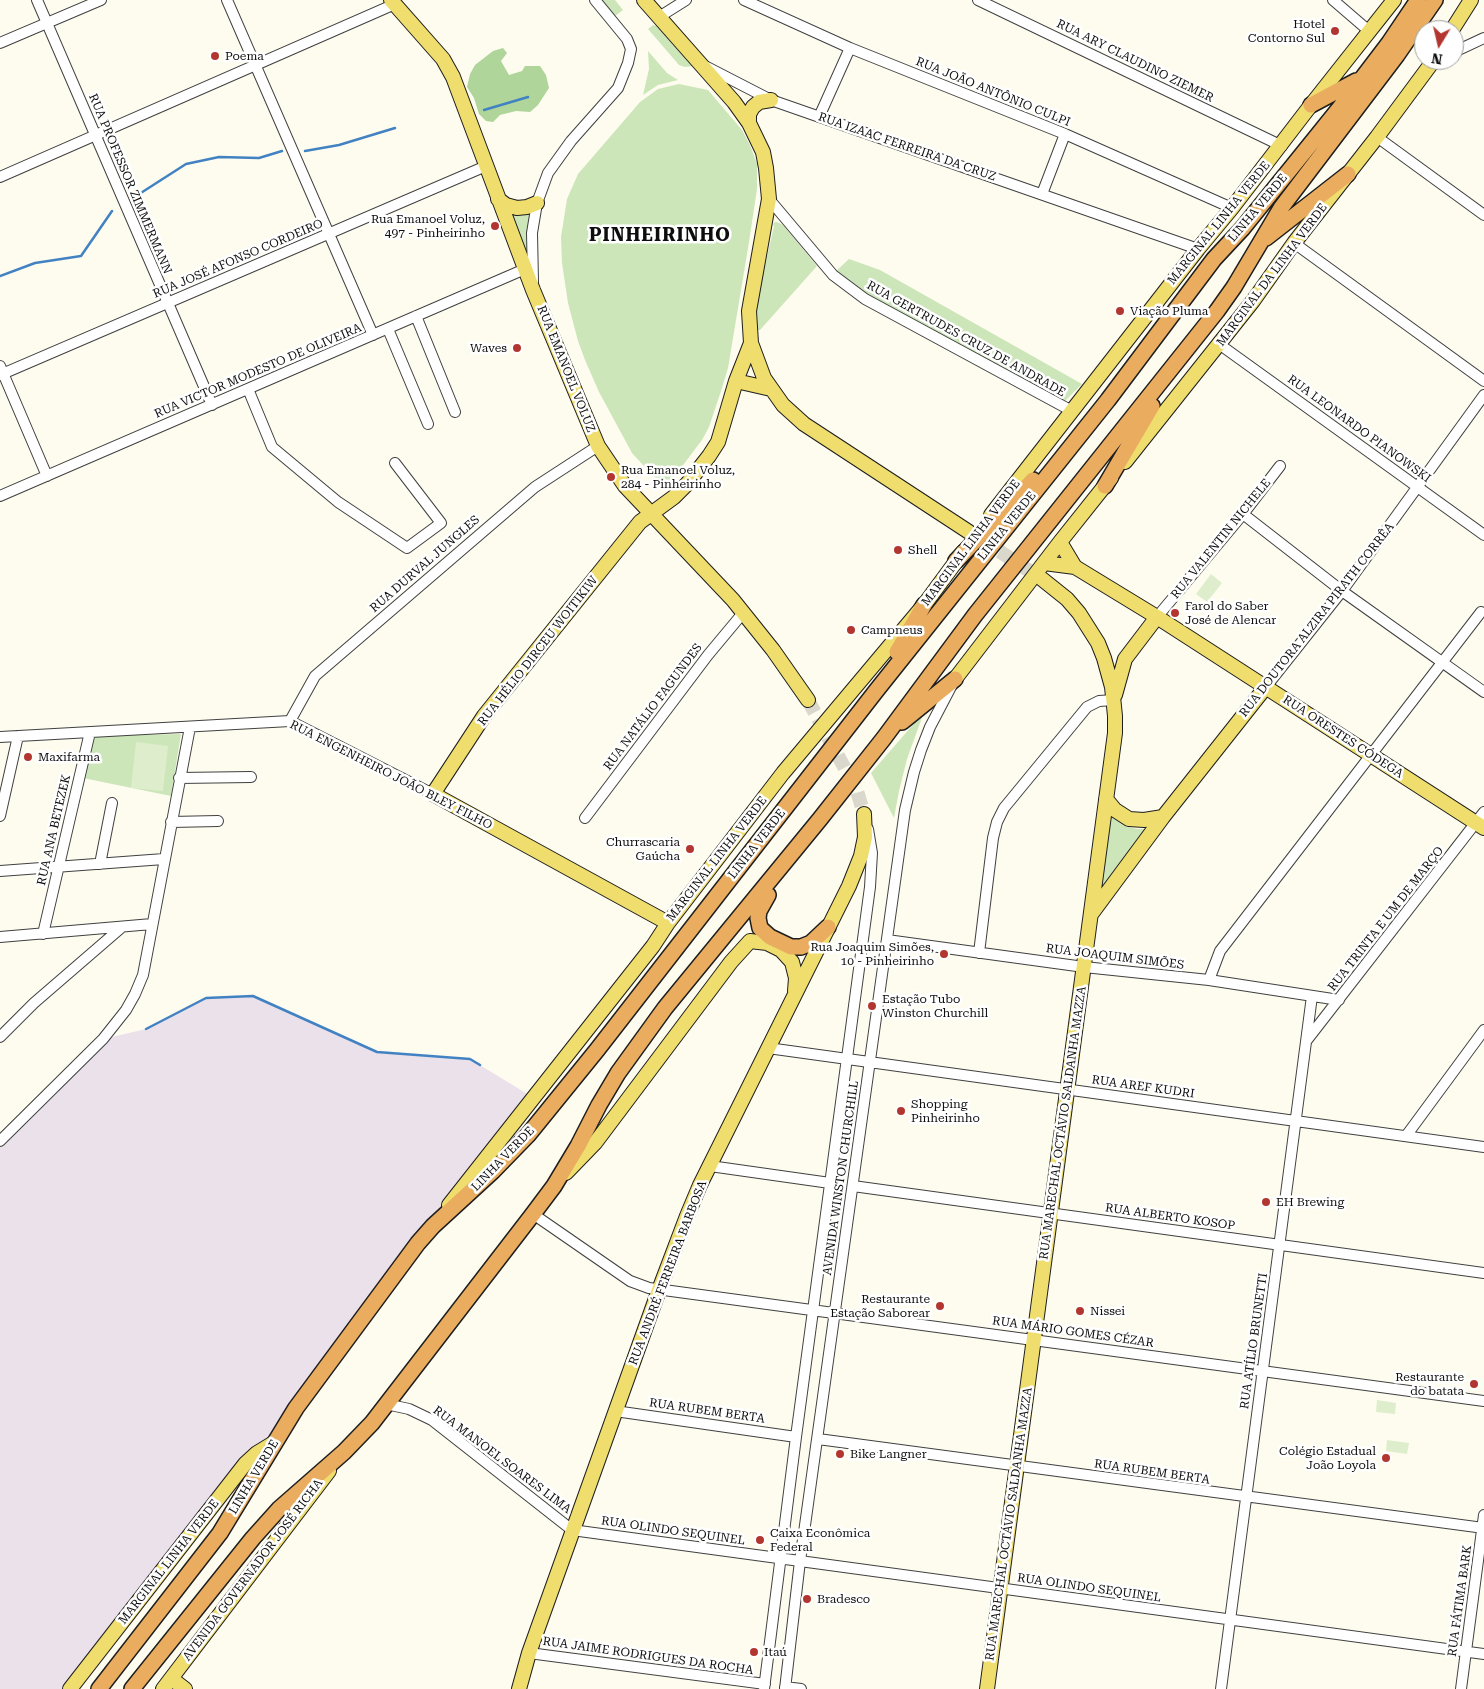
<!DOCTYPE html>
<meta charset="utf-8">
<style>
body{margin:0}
#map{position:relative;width:1484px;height:1689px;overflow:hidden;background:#fefcee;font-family:"Roboto Serif",serif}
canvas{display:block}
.north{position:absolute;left:1414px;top:20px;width:50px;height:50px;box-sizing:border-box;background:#fff;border:1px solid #9e9e9e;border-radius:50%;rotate:189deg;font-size:14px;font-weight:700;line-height:20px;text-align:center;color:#0d0d0d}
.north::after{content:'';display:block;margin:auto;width:18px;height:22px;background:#b2362f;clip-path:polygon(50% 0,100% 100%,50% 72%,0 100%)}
</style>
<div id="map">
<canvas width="1484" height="1689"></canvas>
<div class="north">N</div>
</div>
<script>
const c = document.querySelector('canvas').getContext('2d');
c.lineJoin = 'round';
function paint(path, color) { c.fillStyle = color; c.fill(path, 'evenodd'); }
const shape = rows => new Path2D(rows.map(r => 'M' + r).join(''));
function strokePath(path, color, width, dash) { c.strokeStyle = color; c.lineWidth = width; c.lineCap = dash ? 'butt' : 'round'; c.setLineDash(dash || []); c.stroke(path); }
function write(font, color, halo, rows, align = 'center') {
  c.font = font + ' "Roboto Serif",serif'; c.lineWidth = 5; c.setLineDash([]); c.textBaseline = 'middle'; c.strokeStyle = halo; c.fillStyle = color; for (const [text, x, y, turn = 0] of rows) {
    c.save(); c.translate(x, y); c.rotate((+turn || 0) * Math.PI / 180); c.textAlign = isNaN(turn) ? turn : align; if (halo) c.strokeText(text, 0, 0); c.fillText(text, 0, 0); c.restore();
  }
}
const industrial = shape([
 [253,996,377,1052,470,1059,534,1098,309,1392,245,1464,70,1689,0,1689,0,1141,103,1039,146,1029,206,998]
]);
const green = shape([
 [595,0,615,0,623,10,610,20],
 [653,25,661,27,694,66,685,67,679,65,648,29],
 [648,51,667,73,678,80,658,85,643,95,649,69],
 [679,84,708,90,742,130,750,145,757,164,757,189,749,242,728,368,722,388,709,427,702,440,665,489,632,453,599,392,585,360,578,341,568,303,562,263,561,237,567,199,578,174,640,102,658,89],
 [532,209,529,258,524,259,510,210],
 [775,222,777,222,783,225,817,266,760,330,758,330,757,311,759,292,774,226,773,224],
 [849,259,880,270,1082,384,1065,401,857,290,835,272],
 [924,712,907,759,899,791,894,818,871,773],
 [181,734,171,796,83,778,91,736],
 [1109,814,1128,827,1138,829,1147,829,1102,889]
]);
const forest = shape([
 [503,48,507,53,501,61,509,75,522,71,525,66,540,66,546,75,549,88,538,105,530,112,516,111,500,115,493,122,486,121,479,114,474,98,467,87,470,74,475,65,493,51]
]);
const pitch = shape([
 [1211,574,1222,583,1207,602,1196,594],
 [136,742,168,746,163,791,131,788],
 [1377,1400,1396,1403,1395,1414,1376,1412],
 [1387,1440,1409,1443,1407,1454,1386,1451]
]);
const stream = shape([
 [484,110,528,97],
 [305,151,339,145,395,128],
 [133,198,186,164,219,157,259,158,282,151],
 [0,276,35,263,81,256,112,211],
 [146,1029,206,998,253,996,377,1052,470,1059,480,1065]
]);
const majorTunnel = shape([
 [982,540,1042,579],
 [808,700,857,791,864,814]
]);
const minor = shape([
 [37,0,212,405],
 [227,0,373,335],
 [744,0,850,48,1065,134,1232,208],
 [978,0,1282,146],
 [1333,0,1369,31],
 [659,17,686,0],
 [0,43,101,0],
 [1454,52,1484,38],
 [705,66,771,100,1198,249],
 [819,117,850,48],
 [1377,137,1484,215],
 [0,177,395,4],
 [1042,194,1065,134],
 [769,199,833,275,865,299,1072,411],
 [1294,243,1484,381],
 [533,281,532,233,537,203,548,173,571,141,618,88,628,63,631,49,627,39,595,0],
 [416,316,455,412],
 [388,329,428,424],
 [1219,344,1484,535],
 [0,366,47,476],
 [0,375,486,166],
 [248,389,272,447,338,502,407,548,441,523,395,463],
 [0,496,525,269],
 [1243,514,1342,591,1484,692],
 [1157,617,1243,514,1280,466],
 [1265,688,1342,591,1484,395],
 [290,721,315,676,535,487,598,446],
 [0,737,290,721,433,794],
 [179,778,251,777],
 [0,816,18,736],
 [585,818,708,655,743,613],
 [171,822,218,821],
 [100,864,112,803],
 [0,871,164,859],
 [43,934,90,732],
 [0,937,152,924],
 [887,940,1084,967,1209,980,1339,1000],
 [979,953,993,838,997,822,1004,808,1087,707,1099,701,1114,700],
 [1209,980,1220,951,1481,612],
 [0,1037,34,1003,122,927],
 [1307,1040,1484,812],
 [768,1048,1484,1147],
 [1406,1136,1484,1030],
 [0,1141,103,1039,126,1010,135,994,143,975,190,727],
 [710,1166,830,1183],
 [853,1186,1484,1273],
 [533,1214,630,1281,649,1288,1484,1401],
 [386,1404,409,1409,432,1420,572,1530,1484,1654],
 [615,1411,796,1437],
 [818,1439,1484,1528],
 [529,1653,765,1684],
 [785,1687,801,1689],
 [764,1689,796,1437,870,887,872,853,868,829],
 [785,1689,800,1561,905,810,914,772,921,750,930,727,952,685],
 [1221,1689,1312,996],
 [1461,1689,1484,1515]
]);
const major = shape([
 [391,0,443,59,453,77,533,290,598,446,625,486,733,600,773,650,808,700],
 [644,0,734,102,749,123,763,152,766,168,769,199,749,311,751,343,764,378,783,405,804,424,969,532],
 [1452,30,1471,0],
 [749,123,749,114,753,107,759,102,771,100],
 [498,199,506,205,517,208,527,207,537,203],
 [736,381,771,389],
 [1125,462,1253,301,1294,243,1377,137,1434,60],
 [991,515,1198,249,1232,208,1311,105,1394,0],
 [1060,542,1075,567],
 [1044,563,1075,567,1157,617,1484,828],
 [955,679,1060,542,1111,478],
 [1115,695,1125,659,1157,617],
 [1106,799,1115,810,1129,819,1144,820,1163,817],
 [1092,913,1163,817,1265,688],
 [668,923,433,794,484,716,640,522,674,497,687,484,709,456,718,442,736,381,751,343],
 [566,1173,595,1143,731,962,750,941,767,943,781,950,792,962,796,978,795,991],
 [449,1205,653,946,668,923,783,773,924,605,963,552],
 [172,1679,185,1689],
 [70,1689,245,1464,257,1453,275,1442],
 [163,1689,329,1471],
 [519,1689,529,1653,659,1290,687,1216,700,1185,849,886,861,856,865,837,864,814],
 [987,1689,1115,733,1115,716,1112,687,1104,658,1098,643,1079,613,1067,599,1042,579]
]);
const highway = shape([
 [1311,105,1356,81],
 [1266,238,1348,174],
 [1105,486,1152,406],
 [956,561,1033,480],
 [897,652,924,605],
 [902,722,955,679],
 [768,895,759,911,758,918,760,928,770,937,791,947,801,947,811,943,828,927],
 [99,1689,220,1533,296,1408,418,1243,433,1226,493,1171,528,1135,597,1050,876,691,1108,400,1214,259,1242,229,1338,110,1389,43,1418,0],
 [132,1689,253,1538,279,1509,344,1452,372,1423,533,1214,554,1186,578,1146,599,1105,618,1073,665,1008,820,819,884,738,975,615,1217,311,1234,287,1281,208,1397,55,1435,0]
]);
const markers = [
 [1335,31,5,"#b2362f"],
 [215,56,5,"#b2362f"],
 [495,226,5,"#b2362f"],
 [1120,311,5,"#b2362f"],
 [517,348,5,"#b2362f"],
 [611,477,5,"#b2362f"],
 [898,550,5,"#b2362f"],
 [1175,613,5,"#b2362f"],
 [851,630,5,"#b2362f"],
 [28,757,5,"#b2362f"],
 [690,849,5,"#b2362f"],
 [944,954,5,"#b2362f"],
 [872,1006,5,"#b2362f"],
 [901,1111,5,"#b2362f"],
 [1266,1202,5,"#b2362f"],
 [940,1306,5,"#b2362f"],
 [1080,1311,5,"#b2362f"],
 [1474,1384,5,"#b2362f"],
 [840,1454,5,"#b2362f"],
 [1386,1458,5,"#b2362f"],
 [760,1540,5,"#b2362f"],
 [807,1599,5,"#b2362f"],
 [754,1652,5,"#b2362f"]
];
const poiNames = [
 ["Hotel",1325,24,"right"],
 ["Contorno Sul",1325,38,"right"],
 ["Poema",225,56],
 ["Rua Emanoel Voluz,",485,219,"right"],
 ["497 - Pinheirinho",485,233,"right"],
 ["Viação Pluma",1130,311],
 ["Waves",507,348,"right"],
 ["Rua Emanoel Voluz,",621,470],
 ["284 - Pinheirinho",621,484],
 ["Shell",908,550],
 ["Farol do Saber",1185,606],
 ["José de Alencar",1185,620],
 ["Campneus",861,630],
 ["Maxifarma",38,757],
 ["Churrascaria",680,842,"right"],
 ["Gaúcha",680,856,"right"],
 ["Rua Joaquim Simões,",934,947,"right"],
 ["10 - Pinheirinho",934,961,"right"],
 ["Estação Tubo",882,999],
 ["Winston Churchill",882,1013],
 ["Shopping",911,1104],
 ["Pinheirinho",911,1118],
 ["EH Brewing",1276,1202],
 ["Restaurante",930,1299,"right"],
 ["Estação Saborear",930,1313,"right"],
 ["Nissei",1090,1311],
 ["Restaurante",1464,1377,"right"],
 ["do batata",1464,1391,"right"],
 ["Colégio Estadual",1376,1451,"right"],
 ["João Loyola",1376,1465,"right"],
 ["Bike Langner",850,1454],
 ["Caixa Econômica",770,1533],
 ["Federal",770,1547],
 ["Bradesco",817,1599],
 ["Itaú",764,1652]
];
const streetNames = [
 ["RUA ARY CLAUDINO ZIEMER",1135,61,26],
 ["RUA JOÃO ANTÔNIO CULPI",993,92,22],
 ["RUA IZAAC FERREIRA DA CRUZ",907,147,19],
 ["RUA PROFESSOR ZIMMERMANN",130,184,67],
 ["LINHA VERDE",1258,208,-50],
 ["MARGINAL LINHA VERDE",1219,223,-51],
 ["RUA JOSÉ AFONSO CORDEIRO",238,259,-23],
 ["MARGINAL DA LINHA VERDE",1272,275,-53],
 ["RUA GERTRUDES CRUZ DE ANDRADE",966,339,29],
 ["RUA EMANOEL VOLUZ",566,369,68],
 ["RUA VICTOR MODESTO DE OLIVEIRA",258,371,-23],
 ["RUA LEONARDO PIANOWSKI",1359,429,36],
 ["LINHA VERDE",1007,526,-51],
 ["RUA VALENTIN NICHELE",1221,539,-51],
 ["MARGINAL LINHA VERDE",971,543,-53],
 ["RUA DURVAL JUNGLES",425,564,-41],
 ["RUA DOUTORA ALZIRA PIRATH CORRÊA",1317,620,-52],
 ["RUA HÉLIO DIRCEU WOITIKIW",538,651,-52],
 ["RUA NATÁLIO FAGUNDES",653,707,-53],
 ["RUA ORESTES CÓDEGA",1343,737,33],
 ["RUA ENGENHEIRO JOÃO BLEY FILHO",391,775,27],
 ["RUA ANA BETEZEK",54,830,-77],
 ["LINHA VERDE",757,844,-52],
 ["MARGINAL LINHA VERDE",717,859,-52],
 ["RUA TRINTA E UM DE MARÇO",1386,919,-52],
 ["RUA JOAQUIM SIMÕES",1115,957,7],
 ["RUA AREF KUDRI",1143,1087,8],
 ["RUA MARECHAL OCTÁVIO SALDANHA MAZZA",1063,1123,-82],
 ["LINHA VERDE",503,1159,-46],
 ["AVENIDA WINSTON CHURCHILL",841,1178,-82],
 ["RUA ALBERTO KOSOP",1170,1217,8],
 ["RUA ANDRÉ FERREIRA BARBOSA",668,1273,-69],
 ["RUA MÁRIO GOMES CÉZAR",1073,1332,8],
 ["RUA ATÍLIO BRUNETTI",1254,1341,-82],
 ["RUA RUBEM BERTA",707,1411,8],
 ["RUA MANOEL SOARES LIMA",502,1460,37],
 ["RUA RUBEM BERTA",1152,1472,8],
 ["LINHA VERDE",254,1477,-59],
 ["RUA MARECHAL OCTÁVIO SALDANHA MAZZA",1009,1524,-82],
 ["RUA OLINDO SEQUINEL",673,1531,8],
 ["MARGINAL LINHA VERDE",169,1562,-52],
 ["AVENIDA GOVERNADOR JOSÉ RICHA",253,1570,-53],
 ["RUA OLINDO SEQUINEL",1089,1588,8],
 ["RUA FÁTIMA BARK",1460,1601,-82],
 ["RUA JAIME RODRIGUES DA ROCHA",648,1656,8]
];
const districtNames = [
 ["PINHEIRINHO",660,236]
];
paint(industrial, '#ebe1eb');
paint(green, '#cce6ba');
paint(forest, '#afd59a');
paint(pitch, '#deedcb');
strokePath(stream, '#4282c3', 2.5);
strokePath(majorTunnel, '#dad8cc', 14, [14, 7]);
strokePath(minor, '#404040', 12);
strokePath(major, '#1e1e1e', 16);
strokePath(highway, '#1e1e1e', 18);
strokePath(minor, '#fff', 10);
strokePath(major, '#efdd6d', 14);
strokePath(highway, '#eaad60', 15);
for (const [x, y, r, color] of markers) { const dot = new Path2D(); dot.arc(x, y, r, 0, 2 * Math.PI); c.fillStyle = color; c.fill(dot); strokePath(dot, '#fff', 2); }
write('12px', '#0d0d0d', '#fff', poiNames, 'left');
write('12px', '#0d0d0d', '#fff', streetNames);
c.letterSpacing = '1px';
write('bold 18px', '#0d0d0d', '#fff', districtNames);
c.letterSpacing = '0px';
</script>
